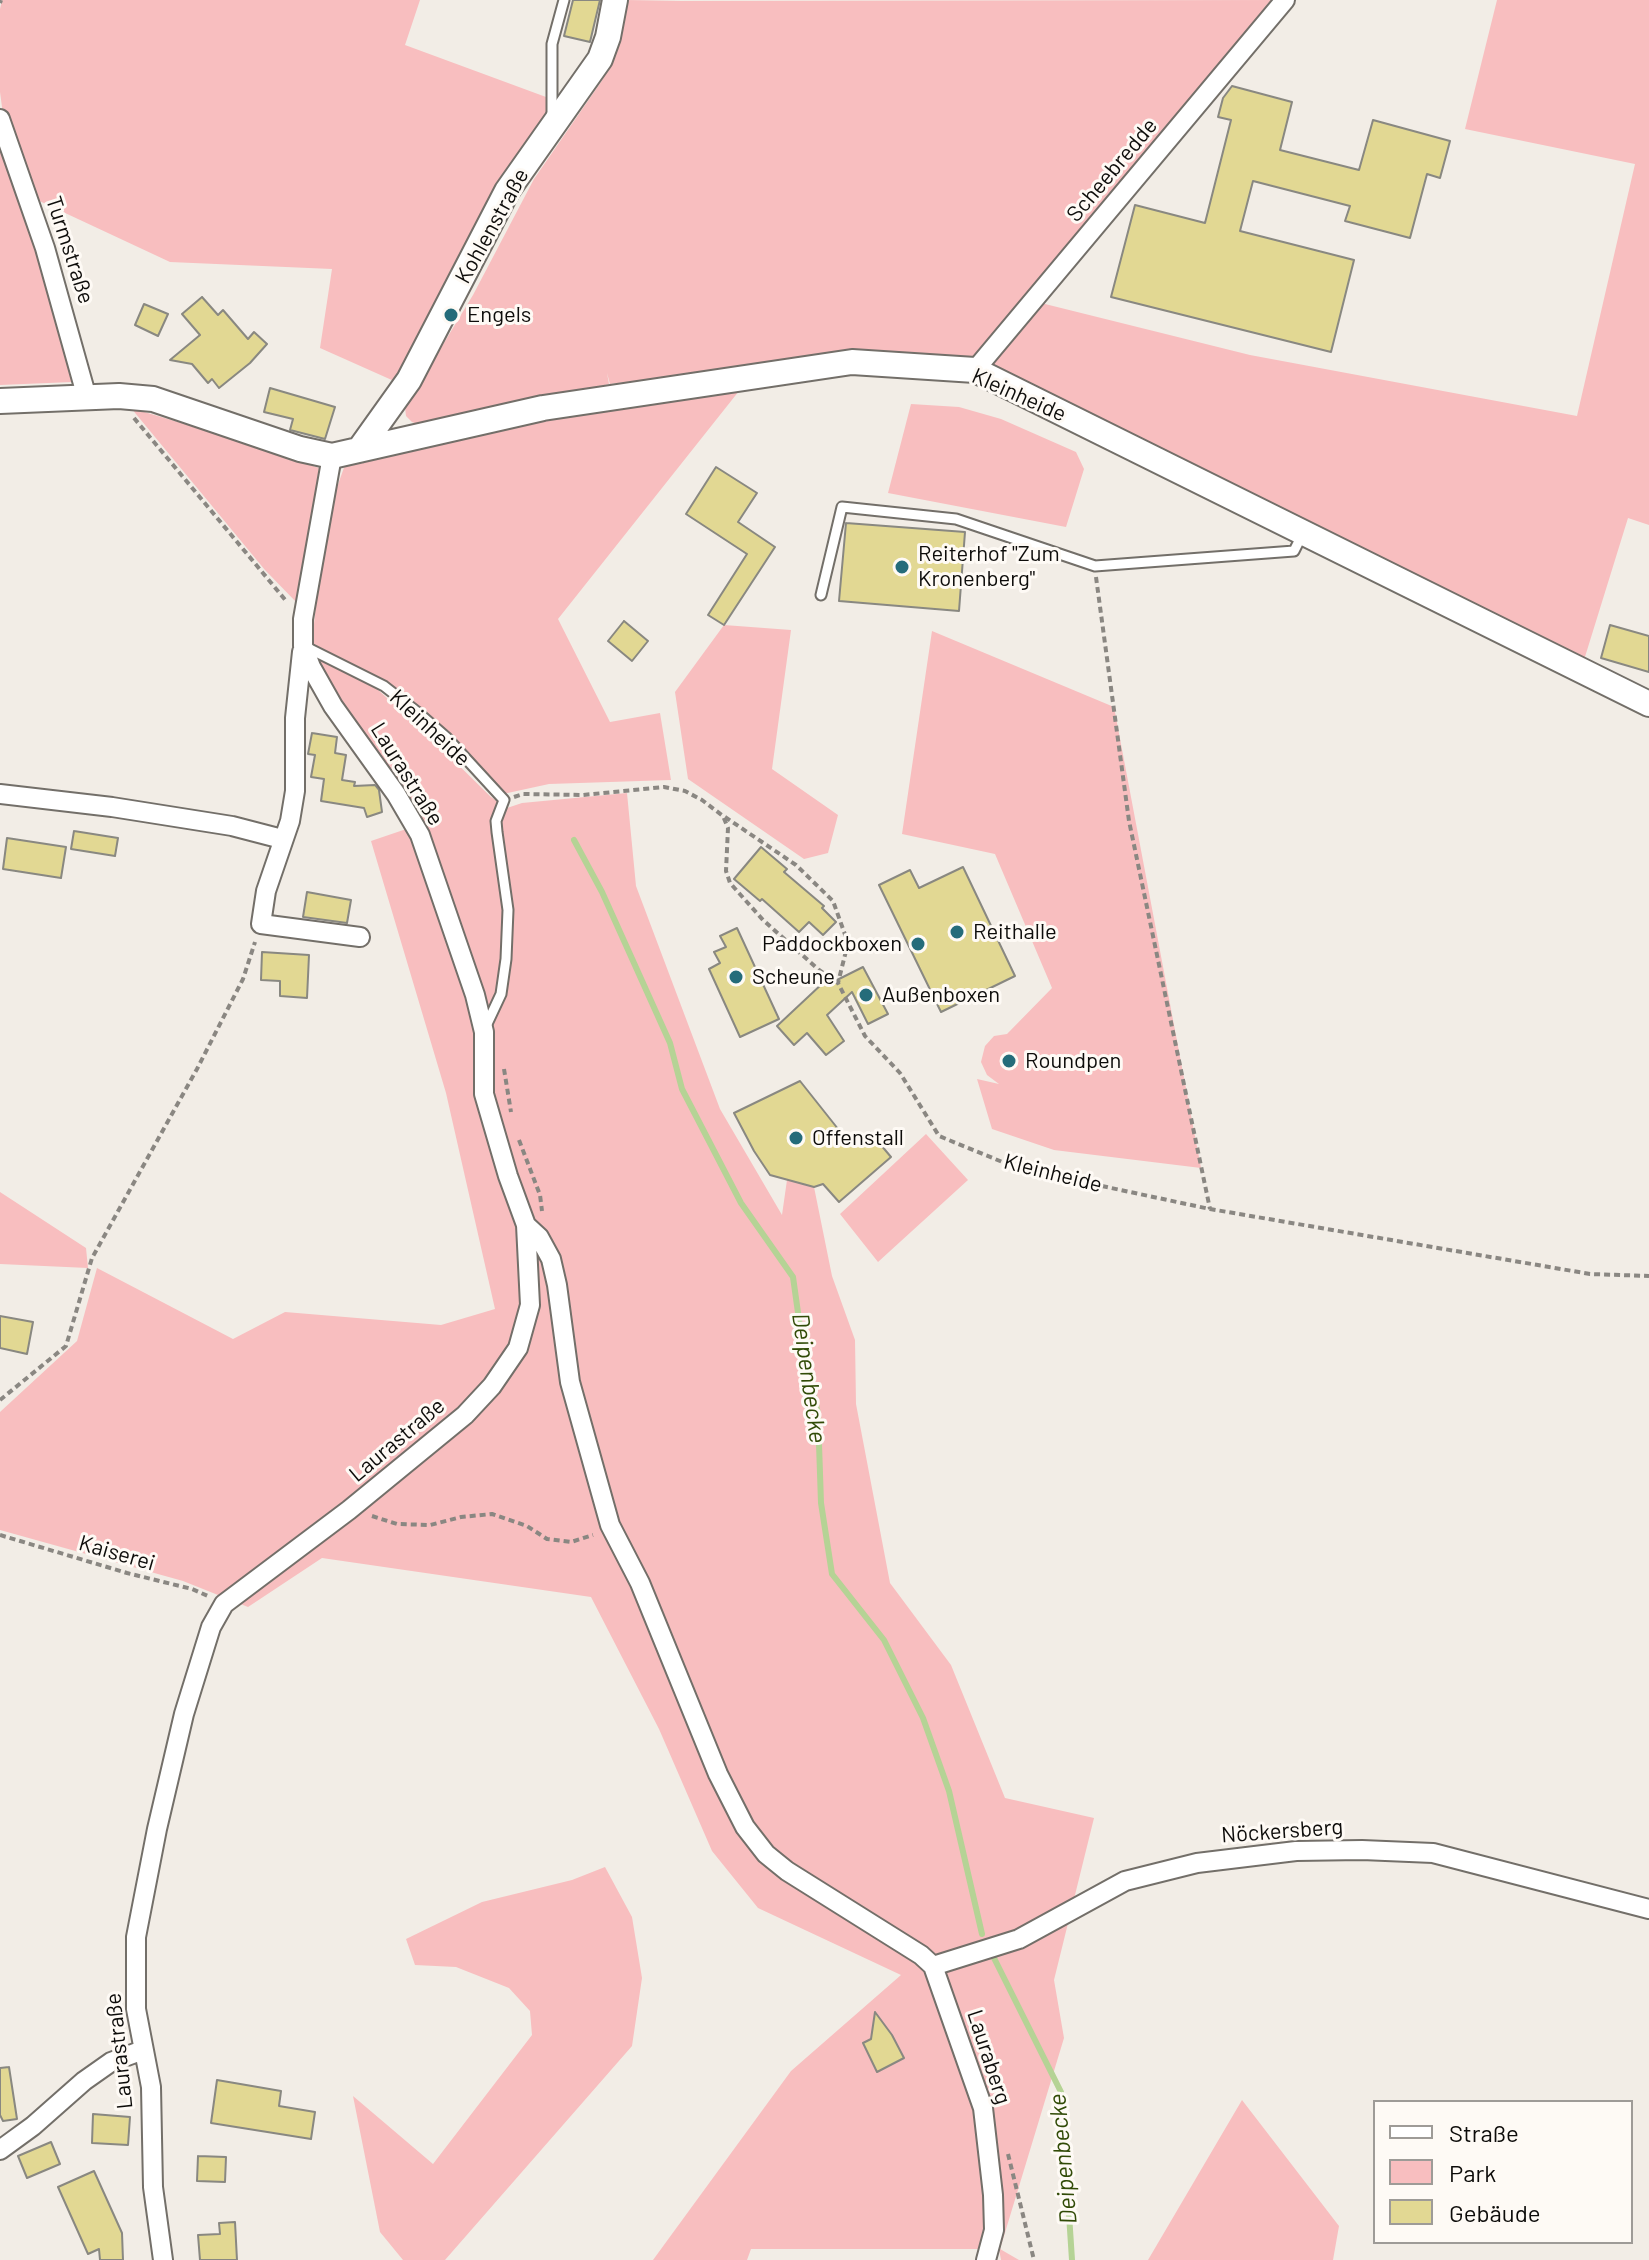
<!DOCTYPE html>
<meta charset="utf-8">
<style>
body{margin:0}
#map{position:relative;width:1649px;height:2260px;overflow:hidden;background:#f2ede6;font-family:Barlow,sans-serif}
canvas{display:block}
.legend{position:absolute;left:1373px;top:2100px;width:260px;height:144px;box-sizing:border-box;background:#fefaf5;border:2px solid #9e9b97;margin:0;padding:10px 14px;list-style:none;font-size:24px;color:#0d0c0a}
.legend li{display:flex;align-items:center;gap:16px;height:40px}
.legend b{width:40px;border:2px solid #9e9b97}
</style>
<div id="map">
<canvas width="1649" height="2260"></canvas>
<ul class="legend">
<li><b style="height:10px;background:#fff"></b>Straße</li>
<li><b style="height:22px;background:#f8bebf"></b>Park</li>
<li><b style="height:22px;background:#e2d893"></b>Gebäude</li>
</ul>
</div>
<script>
const c = document.querySelector('canvas').getContext('2d');
c.lineJoin = 'round';
function paint(path, color) { c.fillStyle = color; c.fill(path, 'evenodd'); }
const shape = rows => new Path2D(rows.map(r => 'M' + r).join(''));
function strokePath(path, color, width, dash) { c.strokeStyle = color; c.lineWidth = width; c.lineCap = dash ? 'butt' : 'round'; c.setLineDash(dash || []); c.stroke(path); }
function write(font, color, halo, rows, align = 'center') {
  c.font = font + ' Barlow,sans-serif'; c.lineWidth = 6; c.setLineDash([]); c.textBaseline = 'middle'; c.strokeStyle = halo; c.fillStyle = color; for (const [text, x, y, turn = 0] of rows) {
    c.save(); c.translate(x, y); c.rotate((+turn || 0) * Math.PI / 180); c.textAlign = isNaN(turn) ? turn : align; if (halo) c.strokeText(text, 0, 0); c.fillText(text, 0, 0); c.restore();
  }
}
const green = shape([
 [2,0,420,0,405,45,546,97,546,120,394,381,320,348,332,269,170,262,33,198,4,122,0,92,0,9],
 [627,0,682,1,1278,0,973,365,780,364,610,384,607,373,609,384,422,426,412,422,406,416,405,407,473,295,534,179,603,79,626,14],
 [1497,0,1649,0,1649,525,1628,518,1584,660,1333,533,988,367,1041,303,1250,355,1577,416,1635,164,1465,129],
 [0,138,40,248,75,371,72,382,0,385],
 [739,391,558,619,610,722,660,713,671,780,549,784,503,794,445,733,382,679,312,644,320,564,330,507,346,462,549,419],
 [911,404,959,407,1001,419,1076,452,1084,469,1066,527,888,493],
 [131,408,225,436,319,468,298,604,265,570],
 [724,625,791,630,772,769,838,815,828,853,804,859,688,779,675,692],
 [932,631,1114,707,1201,1168,1054,1150,992,1129,977,1079,999,1084,987,1075,981,1062,985,1046,994,1036,1007,1034,1052,988,995,854,902,834],
 [313,657,376,688,436,743,491,797,507,808,522,803,627,793,636,886,720,1109,782,1215,787,1180,814,1187,832,1276,855,1340,856,1404,890,1583,951,1665,1005,1798,1094,1818,1054,1980,1064,2038,1000,2249,1019,2260,1001,2260,999,2249,751,2249,747,2260,653,2260,791,2071,901,1975,758,1908,712,1851,659,1729,591,1597,322,1558,248,1607,183,1581,0,1530,0,1412,77,1341,97,1268,233,1339,285,1312,441,1325,495,1309,446,1093,371,841,421,824],
 [926,1134,968,1180,878,1262,840,1214],
 [0,1192,86,1248,88,1268,0,1264],
 [605,1867,632,1917,642,1978,632,2046,445,2260,403,2260,380,2232,353,2096,433,2164,532,2035,530,2011,509,1988,456,1967,415,1965,406,1939,482,1902,572,1880],
 [1242,2100,1339,2226,1333,2260,1148,2260]
]);
const stream = shape([
 [574,840,602,892,670,1043,682,1089,741,1203,793,1277,802,1341,818,1414,821,1503,832,1574,884,1640,923,1718,949,1791,982,1934],
 [992,1954,1061,2092,1072,2260]
]);
const building = shape([
 [573,0,600,0,590,42,564,36,573,0],
 [1232,86,1292,102,1280,150,1359,170,1373,120,1450,141,1440,178,1427,174,1410,238,1345,221,1350,206,1253,181,1240,231,1354,260,1331,352,1111,297,1135,205,1205,223,1231,120,1218,117,1223,98,1232,86],
 [202,297,218,315,223,310,248,339,254,332,267,344,250,363,219,388,212,379,208,383,192,364,170,360,200,335,182,314,202,297],
 [144,304,168,314,158,336,135,325,144,304],
 [270,388,335,407,325,439,290,430,293,419,264,412,270,388],
 [716,467,757,493,738,522,775,547,724,625,708,615,747,554,686,514,716,467],
 [846,523,965,532,959,611,839,601,846,523],
 [624,621,648,641,632,661,608,641,624,621],
 [1610,625,1649,636,1649,672,1601,658,1610,625],
 [312,733,337,737,335,753,346,755,342,780,355,782,354,786,375,785,379,790,382,812,367,817,364,808,321,801,324,779,311,777,315,755,308,754,312,733],
 [74,831,118,838,115,856,71,849,74,831],
 [7,838,66,847,61,878,3,869,7,838],
 [761,847,787,869,784,872,824,906,822,908,836,922,823,935,809,922,799,932,762,899,760,901,734,879,761,847],
 [963,867,1015,976,941,1012,879,885,910,870,919,888,963,867],
 [307,892,351,900,347,923,303,917,307,892],
 [737,928,779,1019,740,1037,709,969,720,963,714,952,726,947,720,936,737,928],
 [262,952,309,955,307,998,280,996,280,981,261,980,262,952],
 [863,967,888,1014,868,1024,852,992,827,1015,844,1041,826,1055,807,1033,794,1045,777,1026,824,982,827,985,863,967],
 [800,1081,850,1144,870,1132,891,1157,839,1202,823,1184,814,1187,770,1175,754,1151,734,1113,800,1081],
 [0,1316,33,1322,27,1354,0,1348,0,1316],
 [875,2012,892,2035,904,2058,877,2072,863,2043,871,2039,875,2012],
 [9,2067,17,2119,3,2121,0,2115,0,2068,9,2067],
 [217,2080,281,2091,279,2106,315,2112,311,2139,211,2123,217,2080],
 [93,2114,130,2117,128,2145,92,2143,93,2114],
 [51,2142,60,2164,27,2178,18,2156,51,2142],
 [198,2156,226,2157,225,2182,197,2181,198,2156],
 [94,2171,122,2233,123,2260,100,2260,99,2249,88,2254,58,2187,94,2171],
 [235,2222,237,2260,200,2260,198,2235,220,2234,219,2223,235,2222]
]);
const path = shape([
 [0,3,1,0],
 [134,418,287,602],
 [1096,577,1129,821,1210,1209],
 [514,797,523,794,583,795,664,787,685,791,702,800,723,816,728,828,726,871,730,883,763,920,819,970,838,983,865,1036,900,1073,939,1136,1017,1168,1210,1209,1590,1274,1649,1276],
 [725,817,796,865,833,901,848,943,838,983],
 [504,1069,511,1112],
 [519,1140,540,1195,542,1211],
 [0,1400,66,1346,92,1258,197,1069,243,979,255,942],
 [372,1516,397,1524,430,1525,461,1517,492,1514,527,1526,547,1539,571,1542,593,1535],
 [0,1535,127,1573,192,1589,208,1596],
 [1008,2154,1034,2260]
]);
const service = shape([
 [552,117,552,44,564,0],
 [821,595,842,507,956,519,1095,566,1294,551,1302,535],
 [306,647,384,686,416,711,447,738,504,800,496,821,497,832,508,910,506,959,501,994,486,1026]
]);
const minor = shape([
 [0,119,45,248,87,398],
 [975,370,1285,0],
 [302,652,295,718,295,791,290,821,266,891,261,924,360,937],
 [0,794,112,807,232,826,282,839],
 [526,1225,539,1237,551,1259,557,1285,570,1382,610,1525,640,1583,718,1774,745,1827,766,1854,787,1871,921,1955,933,1966,983,2108,993,2195,994,2230,986,2260],
 [933,1966,1019,1939,1125,1881,1197,1863,1296,1851,1362,1850,1433,1853,1649,1909],
 [0,2150,33,2126,84,2081,111,2062,143,2050],
 [163,2260,153,2187,151,2087,136,2009,136,1937,157,1829,184,1714,211,1627,224,1604,349,1510,465,1415,492,1386,518,1348,530,1305,526,1225,508,1176,484,1094,484,1032,475,995,420,835,396,794,333,706,311,667,303,646,303,619,332,456]
]);
const tertiary = shape([
 [0,401,119,396,153,399,300,449,332,456,543,408,852,362,975,370,1649,704],
 [359,450,409,380,507,191,600,59,608,37,615,0]
]);
const markers = [
 [451,315,8,"#256c7a"],
 [902,567,8,"#256c7a"],
 [957,932,8,"#256c7a"],
 [918,944,8,"#256c7a"],
 [736,977,8,"#256c7a"],
 [866,995,8,"#256c7a"],
 [1009,1061,8,"#256c7a"],
 [796,1138,8,"#256c7a"]
];
const streetNames = [
 ["Scheebredde",1112,170,-50],
 ["Kohlenstraße",492,226,-61],
 ["Turmstraße",70,250,72],
 ["Kleinheide",1019,395,24],
 ["Kleinheide",430,728,43],
 ["Laurastraße",407,774,58],
 ["Kleinheide",1053,1173,14],
 ["Laurastraße",397,1440,-40],
 ["Kaiserei",117,1553,16],
 ["Nöckersberg",1282,1831,-4],
 ["Laurastraße",119,2051,-96],
 ["Lauraberg",989,2057,72]
];
const poiNames = [
 ["Engels",467,315],
 ["Reiterhof \"Zum",918,554],
 ["Kronenberg\"",918,579],
 ["Reithalle",973,932],
 ["Paddockboxen",902,944,"right"],
 ["Scheune",752,977],
 ["Außenboxen",882,995],
 ["Roundpen",1025,1061],
 ["Offenstall",812,1138]
];
const waterNames = [
 ["Deipenbecke",809,1378,82],
 ["Deipenbecke",1063,2159,-95]
];
paint(green, '#f8bebf');
strokePath(stream, '#b5d395', 6);
paint(building, '#e2d893');
strokePath(building, '#898881', 2);
strokePath(service, '#736f69', 13);
strokePath(minor, '#736f69', 22);
strokePath(tertiary, '#736f69', 28);
strokePath(path, '#8a8782', 4, [6, 4]);
strokePath(service, '#fff', 9);
strokePath(minor, '#fff', 18);
strokePath(tertiary, '#fff', 24);
for (const [x, y, r, color] of markers) { const dot = new Path2D(); dot.arc(x, y, r, 0, 2 * Math.PI); c.fillStyle = color; c.fill(dot); strokePath(dot, '#fefaf5', 3); }
write('22px', '#0d0c0a', '#fefaf5', streetNames);
write('22px', '#0d0c0a', '#fefaf5', poiNames, 'left');
write('italic 24px', '#314b07', '#fefaf5', waterNames);
</script>
